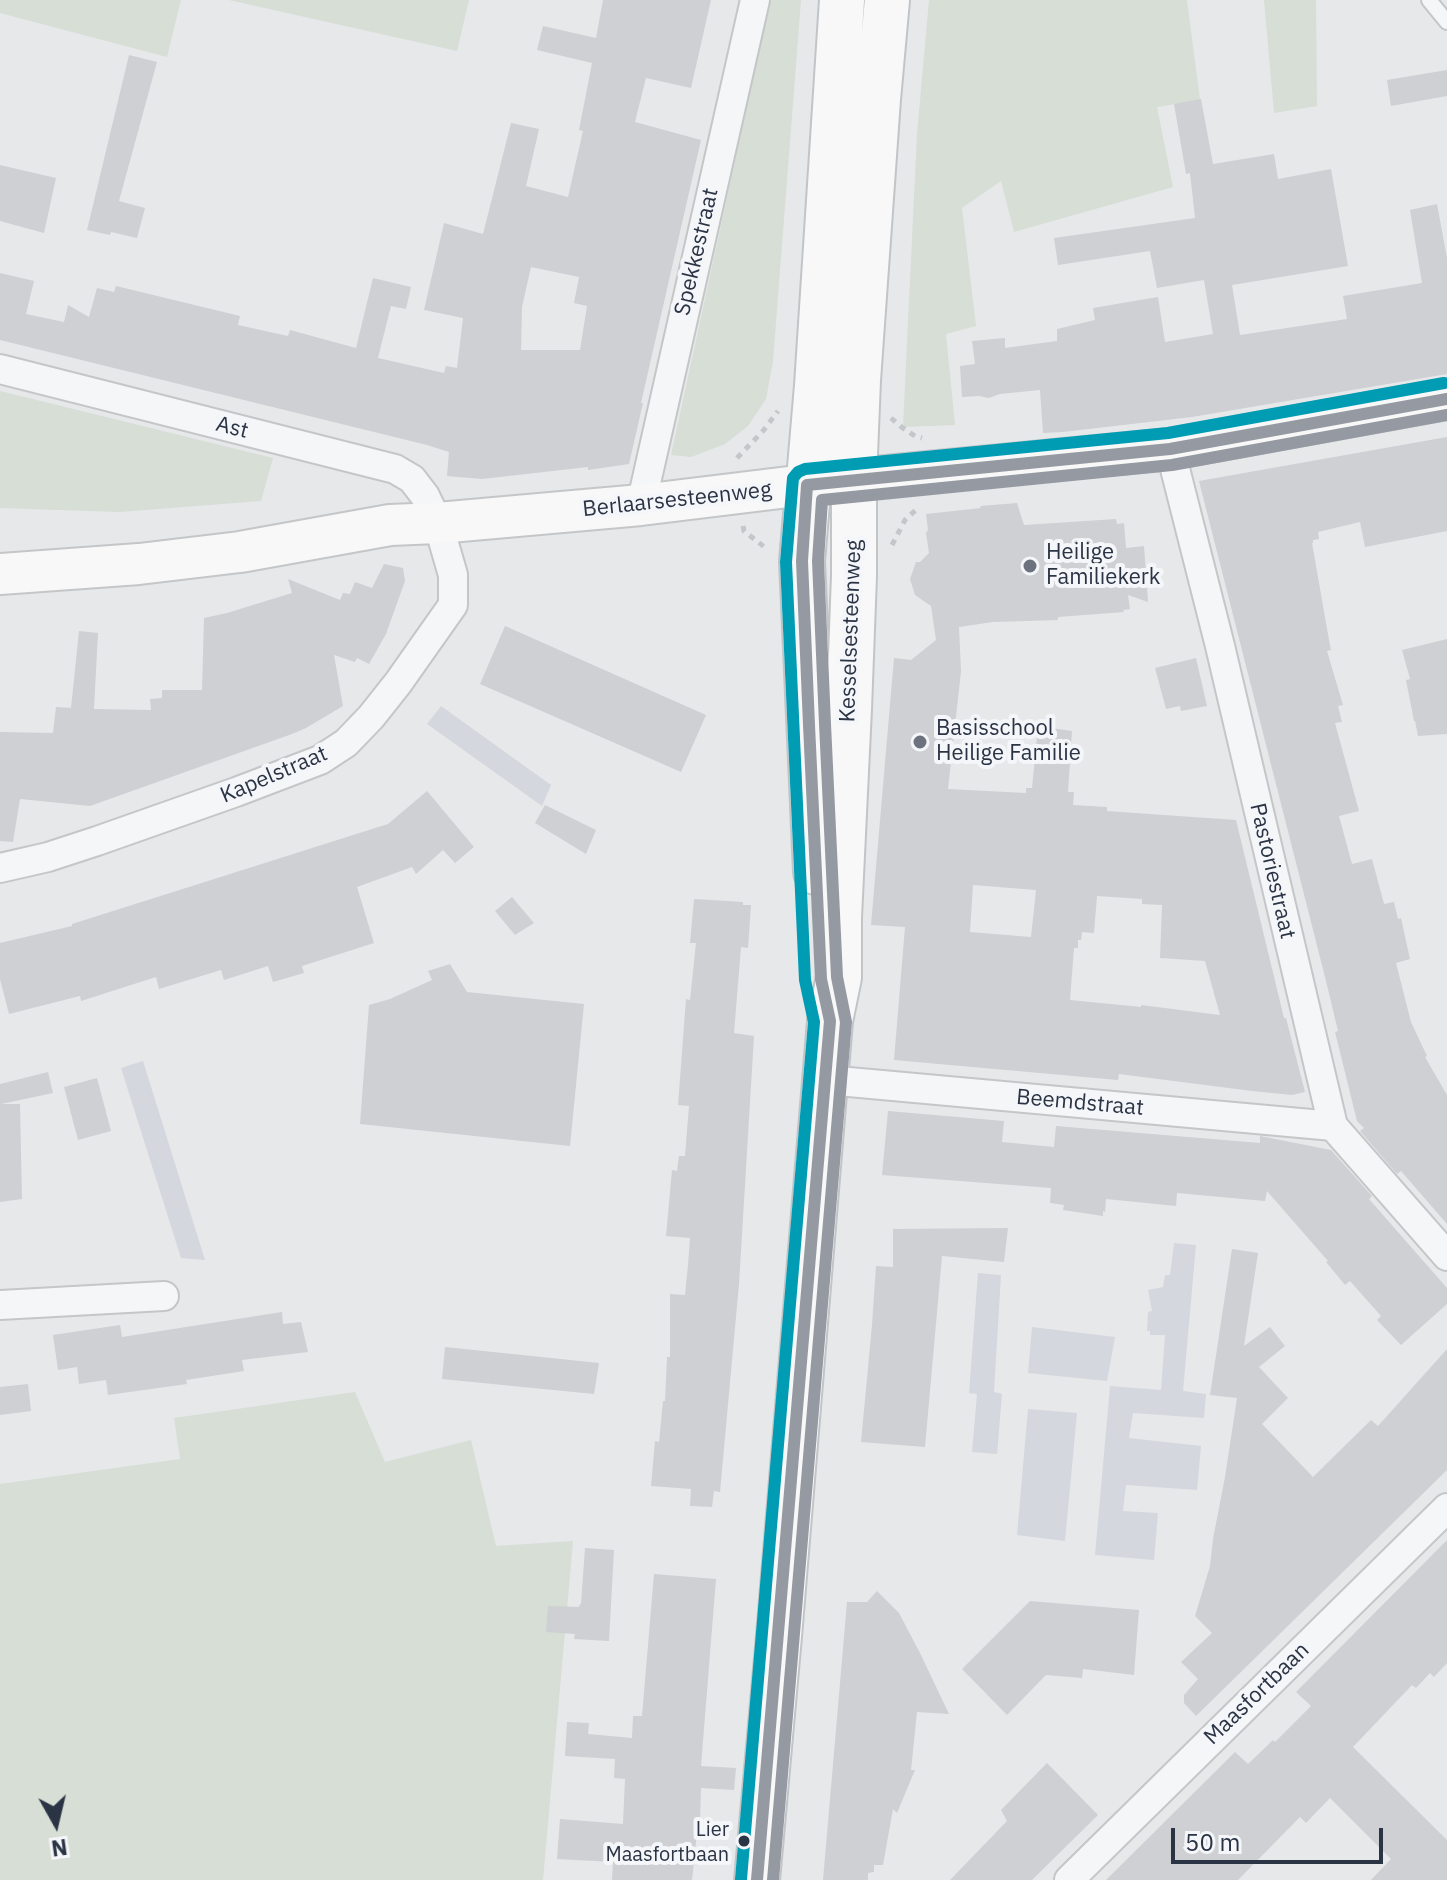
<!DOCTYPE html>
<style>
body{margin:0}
#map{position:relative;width:1447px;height:1880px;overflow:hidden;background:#e6e8ea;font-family:"IBM Plex Sans",sans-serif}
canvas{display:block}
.north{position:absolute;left:16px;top:1784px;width:80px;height:80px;-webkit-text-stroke:6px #f4f6f9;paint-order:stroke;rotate:172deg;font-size:22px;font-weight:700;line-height:32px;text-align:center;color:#2b3445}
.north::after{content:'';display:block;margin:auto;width:28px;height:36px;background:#2b3445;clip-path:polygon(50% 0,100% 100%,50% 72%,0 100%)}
.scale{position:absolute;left:1171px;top:1828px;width:212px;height:36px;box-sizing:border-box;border:4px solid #2b3445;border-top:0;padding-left:10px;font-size:24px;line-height:28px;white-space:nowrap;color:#2b3445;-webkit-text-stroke:6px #f4f6f9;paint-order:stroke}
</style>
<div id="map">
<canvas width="1447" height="1880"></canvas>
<div class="north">N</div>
<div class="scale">50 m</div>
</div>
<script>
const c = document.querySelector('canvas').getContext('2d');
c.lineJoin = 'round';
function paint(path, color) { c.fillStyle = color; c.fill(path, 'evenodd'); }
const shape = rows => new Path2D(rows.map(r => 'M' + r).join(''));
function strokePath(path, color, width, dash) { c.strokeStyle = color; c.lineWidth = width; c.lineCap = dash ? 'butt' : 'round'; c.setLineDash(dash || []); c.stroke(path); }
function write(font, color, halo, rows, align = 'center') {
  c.font = font + ' "IBM Plex Sans",sans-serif'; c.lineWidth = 8; c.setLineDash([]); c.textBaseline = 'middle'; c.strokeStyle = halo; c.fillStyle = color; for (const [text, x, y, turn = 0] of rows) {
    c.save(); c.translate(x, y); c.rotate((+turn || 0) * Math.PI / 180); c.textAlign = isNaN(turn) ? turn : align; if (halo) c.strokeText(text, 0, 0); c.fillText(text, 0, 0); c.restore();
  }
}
const built = shape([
 [441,706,551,785,542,806,427,724],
 [143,1061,205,1260,181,1258,121,1068],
 [1174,1243,1196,1245,1183,1391,1206,1394,1204,1418,1133,1413,1129,1438,1201,1446,1197,1490,1126,1485,1123,1511,1158,1513,1154,1560,1095,1555,1110,1386,1161,1390,1165,1335,1150,1335,1150,1331,1147,1331,1148,1312,1152,1311,1148,1290,1163,1287,1165,1275,1170,1275],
 [978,1273,1001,1275,994,1392,1002,1394,997,1454,972,1452,977,1394,969,1393],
 [1032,1327,1115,1337,1107,1381,1028,1373],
 [1028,1409,1077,1413,1065,1541,1017,1535]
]);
const green = shape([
 [0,0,181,0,167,57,0,13],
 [229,0,469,0,457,51],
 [770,0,801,0,773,361,766,399,748,426,725,444,691,457,671,455],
 [929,0,1187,0,1200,100,1157,107,1173,187,1014,232,1001,181,962,208,976,326,946,334,955,425,903,427,917,134],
 [1264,0,1316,0,1317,106,1274,113],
 [0,391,273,458,261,501,119,512,0,508],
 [355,1392,385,1462,471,1440,496,1546,573,1541,543,1880,0,1880,0,1484,180,1459,174,1418]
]);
const building = shape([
 [603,0,711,0,691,88,646,78,635,122,701,140,641,403,643,403,629,464,588,470,588,467,482,479,447,476,449,452,427,445,0,340,0,273,34,281,26,314,64,322,68,305,89,317,97,288,114,292,116,286,240,316,238,325,288,336,290,330,356,348,373,278,411,287,406,309,391,306,378,358,444,373,446,366,457,368,463,318,424,310,444,223,483,234,511,123,539,129,526,186,568,197,583,131,579,130,592,63,537,50,543,26,596,38],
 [531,267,579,277,574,303,587,306,580,350,521,350,522,307],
 [129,55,157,62,119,201,145,208,137,238,111,232,110,235,87,230],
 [1447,70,1447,96,1391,106,1387,80],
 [1201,99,1213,164,1274,154,1278,179,1331,169,1348,266,1232,285,1240,335,1347,319,1343,296,1422,283,1410,210,1437,204,1447,258,1447,374,1192,417,1063,432,1043,433,1040,390,1000,394,989,398,979,396,962,397,960,366,975,364,972,341,1005,338,1005,348,1057,341,1057,329,1095,320,1093,308,1158,297,1165,342,1213,334,1204,280,1157,288,1150,251,1058,265,1054,238,1195,218,1190,173,1186,174,1174,104],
 [0,165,56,178,44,233,0,221],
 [1447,437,1447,531,1365,547,1360,522,1318,532,1319,539,1313,540,1313,543,1312,543,1329,640,1331,650,1327,651,1343,705,1338,706,1342,722,1335,723,1359,811,1339,816,1352,864,1372,859,1384,904,1394,902,1398,919,1401,918,1410,959,1396,963,1411,1022,1427,1056,1425,1057,1447,1095,1447,1224,1401,1171,1397,1174,1360,1131,1364,1128,1357,1121,1335,1032,1338,1031,1326,981,1199,481],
 [1017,503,1024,525,1116,519,1117,524,1124,523,1126,548,1144,546,1148,602,1128,595,1130,609,1123,610,1124,612,1058,617,1058,620,993,622,959,627,961,671,948,789,1026,793,1026,788,1032,788,1038,726,1072,731,1068,792,1074,792,1073,805,1107,807,1107,811,1236,820,1284,1018,1286,1018,1305,1092,1292,1095,1252,1091,1119,1074,1118,1080,894,1060,905,927,871,925,894,658,911,660,936,640,931,606,915,595,910,579,916,562,920,562,929,553,926,533,928,530,926,514,981,508,980,506],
 [973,885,1036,890,1031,937,970,932],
 [1097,896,1142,899,1142,904,1162,905,1160,958,1205,961,1220,1015,1141,1005,1141,1007,1070,1000,1074,948,1078,948,1078,940,1081,940,1082,932,1094,933],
 [384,564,403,568,405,581,386,634,369,664,357,658,355,662,334,655,343,706,306,728,292,734,90,806,20,799,13,842,0,841,0,732,53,733,56,707,71,708,79,631,98,633,94,709,151,710,150,699,162,698,162,690,202,690,204,618,227,613,292,593,288,579,340,600,343,593,350,594,355,582,372,588],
 [505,626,706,715,681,772,480,684],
 [1447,639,1447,734,1418,736,1415,721,1414,721,1406,680,1410,679,1402,650],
 [1196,658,1207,706,1181,711,1180,706,1166,709,1155,668],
 [427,791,474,847,455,863,443,850,416,874,412,867,357,887,374,943,302,966,304,973,273,982,268,966,224,980,221,970,159,989,156,977,81,1001,80,996,9,1014,0,979,0,943,72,926,72,924,388,824],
 [545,805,596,830,586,854,535,823],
 [512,897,534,923,515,935,495,911],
 [694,899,743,902,743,905,751,905,748,948,741,947,734,1033,754,1036,739,1284,720,1492,714,1491,712,1507,690,1506,691,1489,651,1486,655,1441,659,1442,663,1401,665,1401,667,1357,670,1357,670,1294,685,1295,688,1265,690,1238,666,1236,672,1170,677,1171,679,1156,685,1156,689,1106,678,1105,686,999,690,1000,696,943,690,943],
 [450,964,467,992,584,1004,570,1146,360,1124,369,1005,390,999,432,980,428,971],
 [48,1072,53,1093,1,1104,20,1104,22,1199,0,1202,0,1084],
 [97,1078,111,1131,78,1140,64,1087],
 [888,1111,1004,1121,1002,1142,1054,1147,1056,1126,1260,1143,1260,1136,1331,1150,1372,1196,1369,1199,1447,1288,1447,1304,1401,1345,1377,1320,1381,1316,1350,1281,1345,1285,1326,1262,1328,1261,1267,1191,1265,1201,1177,1193,1176,1206,1106,1199,1105,1212,1103,1211,1103,1216,1063,1210,1064,1205,1050,1203,1051,1188,882,1175],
 [1008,1228,1004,1262,942,1256,925,1447,861,1442,872,1325,876,1266,893,1267,893,1229],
 [1232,1249,1258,1253,1244,1346,1270,1327,1285,1346,1259,1367,1288,1398,1262,1424,1313,1477,1371,1420,1378,1426,1447,1349,1447,1470,1196,1716,1184,1703,1184,1695,1198,1679,1181,1662,1212,1633,1195,1616,1210,1566,1213,1539,1225,1477,1237,1398,1210,1395],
 [282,1312,283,1324,301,1322,308,1352,242,1360,244,1371,186,1380,187,1384,108,1395,106,1380,79,1384,77,1367,58,1370,53,1335,120,1325,122,1337],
 [445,1347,599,1363,594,1394,442,1379],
 [28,1384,31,1411,0,1415,0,1387],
 [1447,1540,1447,1663,1434,1677,1430,1673,1416,1688,1412,1685,1353,1747,1447,1840,1447,1880,1371,1880,1391,1859,1330,1798,1306,1823,1300,1817,1238,1880,1106,1880,1235,1752,1248,1764,1273,1740,1275,1742,1311,1706,1296,1692],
 [585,1548,614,1550,609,1641,574,1639,575,1634,546,1632,548,1606,579,1607,580,1604,581,1604],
 [654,1574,716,1579,701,1766,736,1768,734,1790,701,1788,700,1822,698,1823,692,1880,612,1880,613,1862,557,1859,560,1819,623,1824,625,1779,614,1778,615,1759,565,1756,567,1722,589,1723,588,1734,632,1738,633,1716,642,1716],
 [877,1591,899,1613,920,1653,949,1714,917,1712,911,1770,915,1770,897,1813,893,1809,883,1865,874,1865,874,1872,868,1873,868,1880,823,1880,847,1602,867,1602],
 [1030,1601,1139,1610,1134,1675,1083,1669,1082,1678,1046,1675,1007,1715,962,1669],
 [1047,1763,1098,1815,1032,1880,950,1880,1007,1821,1001,1810]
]);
const path = shape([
 [891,418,900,426,915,436,922,438],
 [737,458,763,431,778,411],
 [743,526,744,531,767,549],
 [892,545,905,520,918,508]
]);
const lane = shape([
 [1429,0,1447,22]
]);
const street = shape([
 [0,369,395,469,412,479,425,496,438,523,453,575,453,605,398,683,371,717,346,743,320,760,236,792,97,841,48,857,0,868],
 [1170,449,1220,646,1333,1126,1447,1256],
 [641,505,755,0],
 [827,1080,1333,1126],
 [0,1305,164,1296],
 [1069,1880,1447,1508]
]);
const secondary = shape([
 [0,574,139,564,240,552,390,525,438,523,641,505,854,479,1170,449,1447,399]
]);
const primary = shape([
 [816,872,802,561,817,386,842,0],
 [757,1880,779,1636,830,1021,839,977,839,917,849,709,854,576,854,479,858,380,878,99,887,0]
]);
const bus1 = shape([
 [807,485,1170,449,1447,399],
 [757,1880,830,1021,821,979,809,725,802,561,807,485]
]);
const bus2 = shape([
 [773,1880,846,1022,837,977,825,724,818,561,822,500,1172,465,1447,415]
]);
const bus3 = shape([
 [741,1879,814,1022,805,980,786,562,793,478,798,472,805,469,1168,433,1444,383]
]);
const markers = [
 [1030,566,8,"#6c737f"],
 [920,742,8,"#6c737f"],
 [744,1841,7,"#2b3445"]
];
const busNames = [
 ["Lier",729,1830],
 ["Maasfortbaan",729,1855]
];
const streetNames = [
 ["Spekkestraat",697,252,-77],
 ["Ast",232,428,14],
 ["Berlaarsesteenweg",677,500,-6],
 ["Kesselsesteenweg",851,631,-88],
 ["Kapelstraat",274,775,-23],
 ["Pastoriestraat",1272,871,77],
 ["Beemdstraat",1080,1103,5],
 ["Maasfortbaan",1257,1694,-44]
];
const poiNames = [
 ["Heilige",1046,553],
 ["Familiekerk",1046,578],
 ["Basisschool",936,729],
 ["Heilige Familie",936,754]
];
paint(built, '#d4d7dd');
paint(green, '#d6ded6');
paint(building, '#ced0d3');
strokePath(lane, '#c4c6c8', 18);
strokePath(street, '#c4c6c8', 32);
strokePath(secondary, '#c4c6c8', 44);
strokePath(primary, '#c2c5c8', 48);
strokePath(path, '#c5c6ca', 5, [6, 6]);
strokePath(lane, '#f5f6f7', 14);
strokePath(street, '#f5f6f7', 28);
strokePath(secondary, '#f8f8f8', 40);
strokePath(primary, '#f8f8f8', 44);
strokePath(bus1, '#959aa2', 12);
strokePath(bus2, '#959aa2', 12);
strokePath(bus3, '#009cb4', 12);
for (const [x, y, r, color] of markers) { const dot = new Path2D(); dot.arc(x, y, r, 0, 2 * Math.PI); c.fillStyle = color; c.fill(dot); strokePath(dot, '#f4f6f9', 3); }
write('20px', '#2b3445', '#f4f6f9', busNames, 'right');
write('22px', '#2b3445', '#f4f6f9', streetNames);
write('22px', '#2b3445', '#f4f6f9', poiNames, 'left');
</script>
